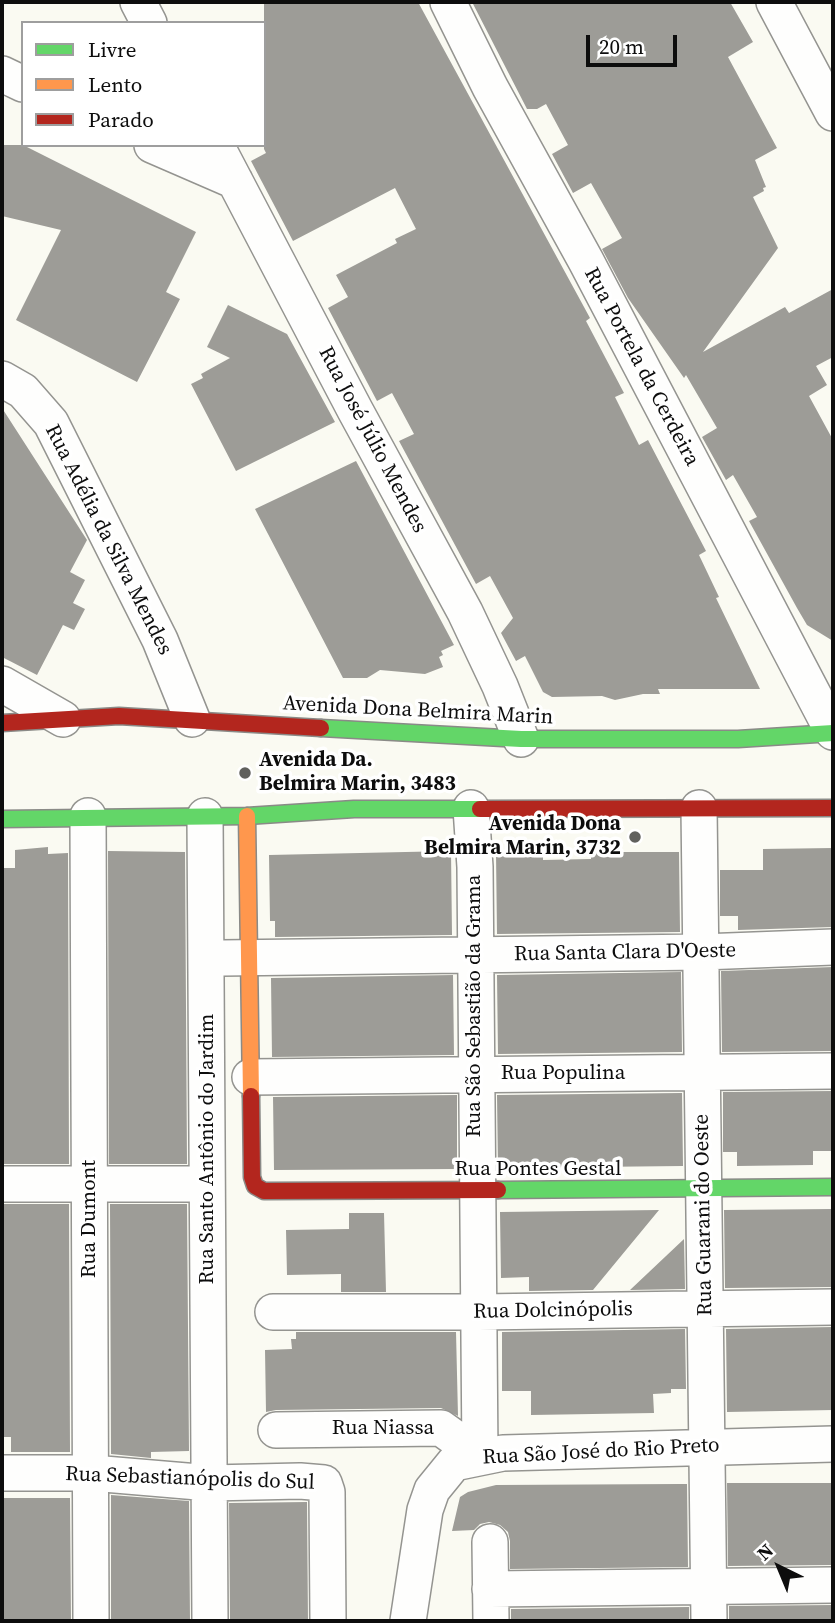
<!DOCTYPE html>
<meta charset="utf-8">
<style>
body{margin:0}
#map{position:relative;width:835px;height:1623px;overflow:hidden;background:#fafaf2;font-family:"Source Serif 4",serif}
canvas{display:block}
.frame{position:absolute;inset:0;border:4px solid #0d0d0d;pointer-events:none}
.legend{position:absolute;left:21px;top:21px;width:245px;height:126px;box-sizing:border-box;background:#fff;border:2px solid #9e9e9e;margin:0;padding:9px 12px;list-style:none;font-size:21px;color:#0d0d0d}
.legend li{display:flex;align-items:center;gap:14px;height:35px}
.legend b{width:35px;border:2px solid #9e9e9e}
.north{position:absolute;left:744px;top:1532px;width:70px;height:70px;-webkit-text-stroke:5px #fff;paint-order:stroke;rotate:317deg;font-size:19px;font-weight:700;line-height:28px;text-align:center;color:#0d0d0d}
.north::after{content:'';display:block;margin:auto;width:24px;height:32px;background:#0d0d0d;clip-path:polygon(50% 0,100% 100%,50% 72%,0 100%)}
.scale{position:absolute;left:586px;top:35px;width:91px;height:32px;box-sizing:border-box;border:4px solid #0d0d0d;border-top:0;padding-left:9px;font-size:21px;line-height:24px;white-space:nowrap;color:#0d0d0d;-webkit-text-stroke:5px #fff;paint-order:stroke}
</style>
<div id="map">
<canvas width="835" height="1623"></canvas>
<div class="frame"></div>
<ul class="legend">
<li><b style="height:9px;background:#63d668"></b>Livre</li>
<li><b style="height:9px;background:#ff974d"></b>Lento</li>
<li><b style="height:9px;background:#b3261e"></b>Parado</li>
</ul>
<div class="north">N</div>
<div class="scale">20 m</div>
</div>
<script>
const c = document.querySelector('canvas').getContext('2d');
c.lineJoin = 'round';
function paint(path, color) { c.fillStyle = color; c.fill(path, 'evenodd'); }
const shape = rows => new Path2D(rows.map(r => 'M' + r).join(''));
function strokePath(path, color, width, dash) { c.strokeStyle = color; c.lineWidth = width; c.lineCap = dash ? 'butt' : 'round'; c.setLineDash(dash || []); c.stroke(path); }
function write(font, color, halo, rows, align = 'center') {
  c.font = font + ' "Source Serif 4",serif'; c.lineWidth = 7; c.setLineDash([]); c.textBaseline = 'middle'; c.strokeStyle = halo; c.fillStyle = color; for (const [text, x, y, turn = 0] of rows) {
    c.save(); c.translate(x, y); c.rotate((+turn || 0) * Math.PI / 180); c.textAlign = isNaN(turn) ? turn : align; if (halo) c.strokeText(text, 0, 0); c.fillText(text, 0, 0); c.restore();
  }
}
const building = shape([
 [264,2,418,2,590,318,586,321,624,393,615,397,639,445,648,440,706,551,699,555,719,597,716,598,760,689,658,689,660,694,643,694,615,700,602,696,552,697,543,692,525,656,516,661,501,633,513,618,490,576,476,584,399,441,414,434,392,393,377,401,328,308,348,297,336,275,397,243,395,239,416,229,395,188,293,241,251,161,266,153,264,149],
 [472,2,730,2,753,42,728,57,777,148,755,160,766,187,763,188,764,191,753,197,778,248,703,352,785,307,789,313,833,289,833,357,816,366,827,385,809,396,833,440,833,641,807,625,797,608,749,521,757,517,733,475,726,480,702,437,717,428,686,375,684,378,628,298,602,249,622,238,591,183,573,193,552,154,568,145,546,104,537,109,527,109],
 [2,145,23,145,196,232,166,292,180,299,137,382,16,320,61,230,2,216],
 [228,305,287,334,335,422,236,471,191,384,203,378,201,374,230,358,207,347],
 [2,408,87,540,70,572,85,580,73,603,85,609,74,630,63,625,37,675,2,657],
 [356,461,454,645,441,651,443,655,439,657,443,667,425,674,380,670,367,678,343,678,255,509],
 [48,847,48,854,68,853,69,1164,2,1164,2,868,15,868,15,850],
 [833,848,833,927,738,930,738,916,720,916,720,870,763,870,763,849],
 [108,851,185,852,187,1164,109,1164],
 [451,851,452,935,275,937,275,921,270,921,269,855],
 [543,852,543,860,591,859,591,852,679,852,680,932,497,934,496,853],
 [833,967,833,1051,722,1052,721,971],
 [681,972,682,1052,498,1054,497,975],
 [453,975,454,1055,272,1057,271,978],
 [833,1091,833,1151,813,1151,813,1165,737,1166,737,1152,723,1152,723,1092],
 [682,1093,683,1166,498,1168,497,1095],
 [457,1095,457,1169,274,1170,273,1097],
 [2,1204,69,1204,70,1452,11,1452,11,1437,2,1437],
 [110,1204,187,1204,189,1451,151,1452,151,1458,111,1454],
 [833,1209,833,1287,725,1288,724,1210],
 [659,1210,593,1290,529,1291,529,1277,501,1278,500,1212],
 [349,1213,384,1213,386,1292,341,1292,341,1274,287,1275,286,1230,349,1229],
 [684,1239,685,1289,630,1290],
 [833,1327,833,1410,727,1412,726,1329],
 [685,1329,686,1389,671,1389,671,1393,653,1394,654,1413,531,1415,531,1391,502,1391,502,1332],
 [296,1332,456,1332,458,1416,441,1408,276,1410,266,1412,265,1350,292,1349,291,1339,296,1339],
 [727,1483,833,1483,833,1565,728,1566],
 [679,1484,687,1484,688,1567,510,1569,510,1541,508,1532,500,1525,489,1522,480,1524,474,1530,452,1531,460,1497,468,1492,496,1485],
 [111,1495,189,1501,190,1621,111,1621],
 [2,1498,70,1498,71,1621,2,1621],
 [307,1502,308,1621,230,1621,229,1503],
 [833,1605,833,1621,729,1621,729,1606],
 [689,1607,689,1621,511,1621,511,1609]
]);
const street = shape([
 [138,2,149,23],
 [448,2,490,87,586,261,833,732],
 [774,2,833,113],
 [2,74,23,84],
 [152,145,235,181],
 [216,145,355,410,465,612,500,686,521,739],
 [2,379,23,391,51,423,160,640,192,719],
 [2,684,63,719],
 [471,808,475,867,480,1456],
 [699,808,709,1621],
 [88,816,91,1621],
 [205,816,210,1621],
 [222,958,702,952,833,947],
 [250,1077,833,1071],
 [2,1184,207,1184],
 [273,1312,479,1312,833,1307],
 [276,1430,441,1428,480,1456],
 [2,1473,92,1473,210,1483,300,1481,324,1483,327,1492,328,1621],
 [490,1542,491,1621],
 [490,1589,833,1585],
 [408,1621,425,1510,432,1490,454,1463,503,1453,833,1444]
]);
const fast = shape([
 [321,728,521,739,738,739,833,733],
 [2,819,247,816,354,809,480,809],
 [498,1190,833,1187]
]);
const slow = shape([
 [247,816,251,1096]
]);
const jam = shape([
 [2,723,119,716,321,728],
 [480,809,833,808],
 [251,1096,252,1177,255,1186,264,1191,498,1190]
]);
const markers = [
 [245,773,7,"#60605d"],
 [635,837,7,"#60605d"]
];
const streetNames = [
 ["Rua Portela da Cerdeira",641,367,62],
 ["Rua José Júlio Mendes",372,440,62],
 ["Rua Adélia da Silva Mendes",108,540,63],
 ["Avenida Dona Belmira Marin",418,711,3],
 ["Rua Santa Clara D'Oeste",625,953,-1],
 ["Rua São Sebastião da Grama",475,1006,-90],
 ["Rua Populina",563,1074],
 ["Rua Santo Antônio do Jardim",208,1149,-90],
 ["Rua Pontes Gestal",538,1170],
 ["Rua Guarani do Oeste",704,1215,-91],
 ["Rua Dumont",90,1219,-90],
 ["Rua Dolcinópolis",553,1311,-1],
 ["Rua Niassa",383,1429],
 ["Rua São José do Rio Preto",601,1452,-3],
 ["Rua Sebastianópolis do Sul",190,1479,2]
];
const poiNames = [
 ["Avenida Da.",259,761],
 ["Belmira Marin, 3483",259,785],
 ["Avenida Dona",621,825,"right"],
 ["Belmira Marin, 3732",621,849,"right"]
];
paint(building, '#9d9c97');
strokePath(street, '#949490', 38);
strokePath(fast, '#8a8a87', 19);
strokePath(slow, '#8a8a87', 19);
strokePath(jam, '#8a8a87', 19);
strokePath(street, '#fefefd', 35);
strokePath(fast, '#63d668', 16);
strokePath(slow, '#ff974d', 16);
strokePath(jam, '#b3261e', 16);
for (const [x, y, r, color] of markers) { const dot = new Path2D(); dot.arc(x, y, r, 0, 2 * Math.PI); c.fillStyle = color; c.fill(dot); strokePath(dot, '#fff', 2.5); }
write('21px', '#0d0d0d', '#fff', streetNames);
write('bold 21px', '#0d0d0d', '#fff', poiNames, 'left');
</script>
